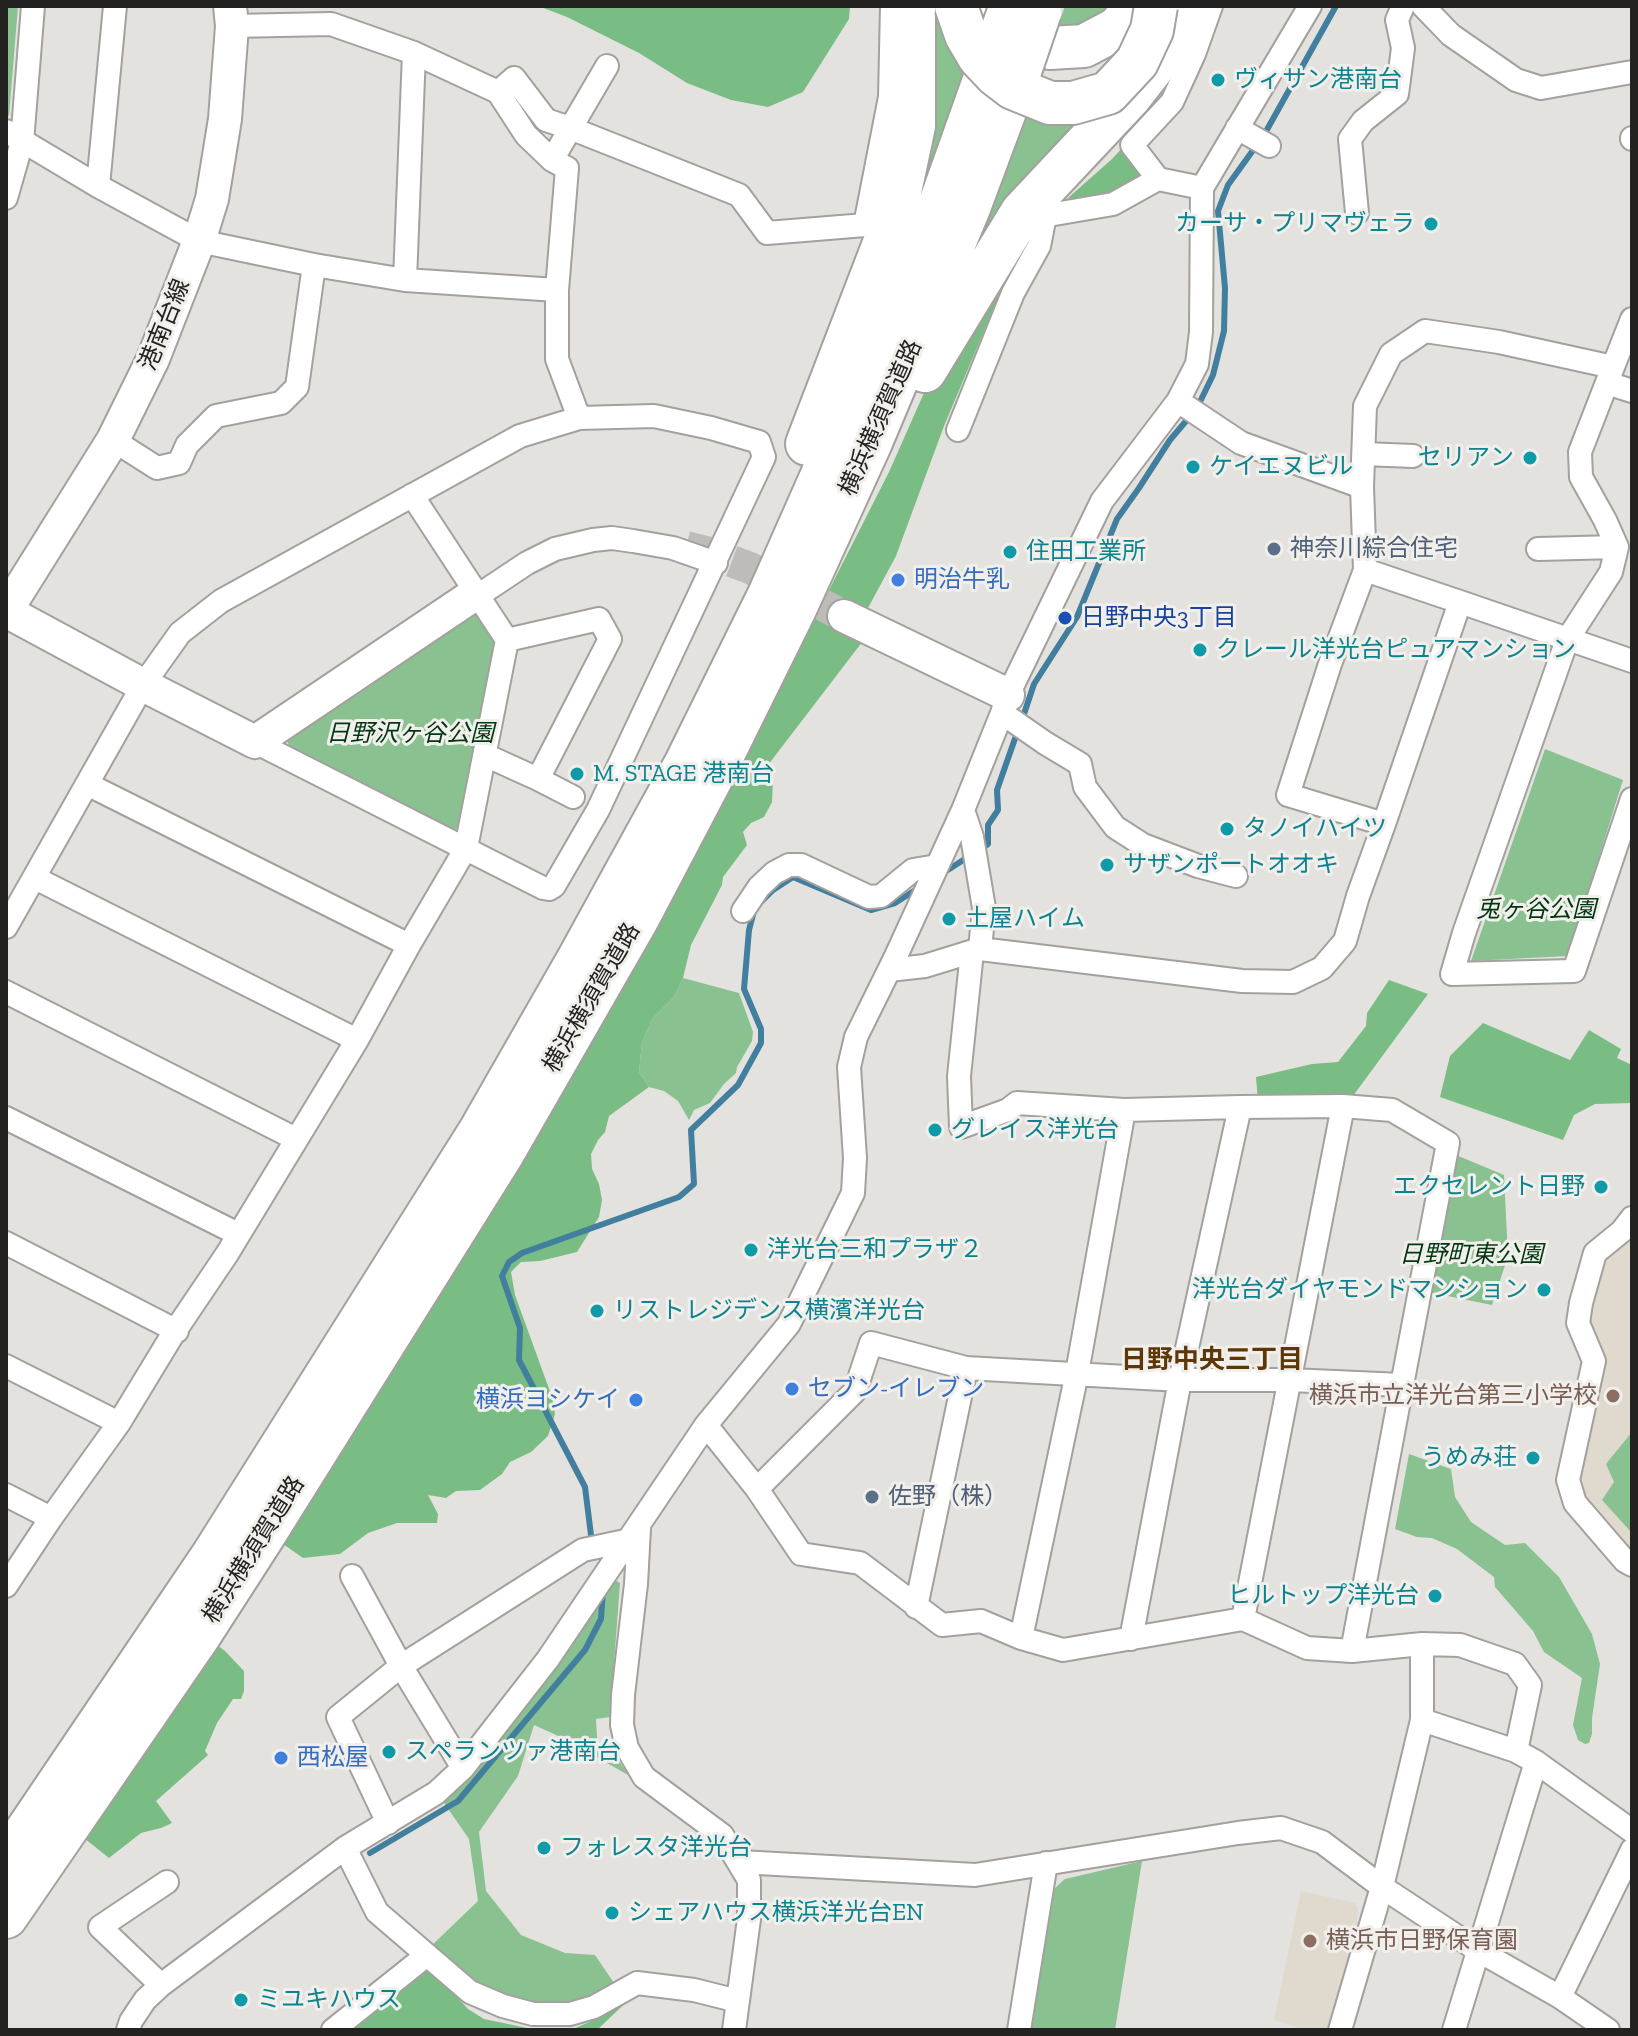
<!DOCTYPE html>
<meta charset="utf-8">
<style>
body{margin:0}
#map{position:relative;width:1638px;height:2036px;overflow:hidden;background:#e4e2de;font-family:"Zilla Slab",serif}
canvas{display:block}
.frame{position:absolute;inset:0;border:8px solid #232220;pointer-events:none}
</style>
<div id="map">
<canvas width="1638" height="2036"></canvas>
<div class="frame"></div>
</div>
<script>
const c = document.querySelector('canvas').getContext('2d');
c.lineJoin = 'round';
function paint(path, color) { c.fillStyle = color; c.fill(path, 'evenodd'); }
const shape = rows => new Path2D(rows.map(r => 'M' + r).join(''));
function strokePath(path, color, width, dash) { c.strokeStyle = color; c.lineWidth = width; c.lineCap = dash ? 'butt' : 'round'; c.setLineDash(dash || []); c.stroke(path); }
function write(font, color, halo, rows, align = 'center') {
  c.font = font + ' "Zilla Slab","Noto Sans JP",serif'; c.lineWidth = 6; c.setLineDash([]); c.textBaseline = 'middle'; c.strokeStyle = halo; c.fillStyle = color; for (const [text, x, y, turn = 0] of rows) {
    c.save(); c.translate(x, y); c.rotate((+turn || 0) * Math.PI / 180); c.textAlign = isNaN(turn) ? turn : align; if (halo) c.strokeText(text, 0, 0); c.fillText(text, 0, 0); c.restore();
  }
}
const built = shape([
 [1632,1233,1632,1556,1578,1495,1575,1476,1585,1432,1585,1322,1605,1263],
 [1301,1891,1355,1903,1358,1908,1353,1968,1332,2030,1305,2030,1274,2020]
]);
const green = shape([
 [6,6,18,6,9,116,6,114],
 [932,6,946,6,972,73,922,200,914,197],
 [1065,6,1126,6,1102,25,1055,34],
 [1027,109,1091,111,1034,181,982,235],
 [474,612,495,642,462,826,453,830,290,748,286,738],
 [1545,749,1623,780,1568,956,1471,961],
 [683,978,739,993,753,1032,752,1041,737,1067,736,1073,724,1084,710,1103,694,1110,689,1120,678,1101,664,1091,649,1087,639,1072,642,1042,653,1018,674,997],
 [1456,1155,1504,1175,1508,1256,1492,1305,1428,1292],
 [1632,1432,1632,1533,1602,1500,1614,1482,1606,1464],
 [1409,1454,1451,1469,1455,1497,1471,1522,1505,1545,1525,1543,1559,1577,1592,1634,1600,1664,1592,1718,1592,1734,1589,1743,1585,1744,1578,1740,1573,1725,1582,1678,1544,1652,1533,1631,1495,1587,1494,1577,1457,1549,1432,1538,1417,1537,1395,1529],
 [612,1578,620,1583,610,1717,596,1719,598,1753,615,1755,628,1775,565,1739,534,1725,518,1776,479,1832,486,1891,521,1935,565,1953,595,1955,616,1986,568,2009,484,1995,428,1949,478,1901,469,1839,442,1800,572,1647,594,1596],
 [1142,1861,1115,2030,1030,2030,1055,1888,1065,1879]
]);
const forest = shape([
 [538,6,850,6,849,19,803,92,768,107,731,100,687,83,639,53,567,17],
 [1125,145,1147,176,1099,200,1072,205,1068,198,1112,159],
 [1024,241,1027,245,1025,253,1000,293,944,426,896,556,868,608,854,603,866,637,768,765,773,780,772,802,764,817,751,823,743,832,747,845,723,877,722,885,691,945,683,978,674,997,653,1018,642,1042,639,1072,649,1087,609,1116,605,1132,598,1140,591,1154,592,1169,599,1184,602,1200,599,1217,577,1252,540,1261,521,1262,511,1272,515,1295,552,1397,555,1414,548,1436,531,1452,510,1462,502,1474,480,1490,456,1491,446,1498,428,1495,438,1514,437,1523,397,1523,368,1533,340,1554,303,1558,266,1532,797,653,889,472,931,377],
 [1389,980,1428,994,1350,1100,1258,1102,1256,1077,1312,1064,1338,1062,1366,1026,1367,1013],
 [1483,1023,1570,1060,1589,1030,1621,1049,1617,1058,1632,1065,1632,1103,1595,1104,1574,1115,1563,1140,1440,1097,1450,1056],
 [201,1633,225,1651,244,1671,244,1691,241,1699,233,1699,217,1723,205,1751,208,1755,156,1801,172,1823,161,1828,141,1833,109,1858,69,1826],
 [427,1965,468,2009,484,2019,532,2029,573,2029,601,2017,636,1993,597,2030,340,2030]
]);
const stream = shape([
 [1022,720,1034,684,1077,617,1117,519,1139,488,1170,440,1197,408,1213,375,1224,331,1225,288,1218,211,1228,185,1264,135,1336,6],
 [981,849,988,844,988,825,998,810,997,790,1018,730],
 [940,875,971,855],
 [761,902,773,890,793,877,871,910,895,903,917,889],
 [592,1543,585,1487,519,1360,520,1328,502,1276,509,1262,522,1253,679,1197,694,1184,691,1130,738,1085,761,1043,761,1029,744,989,749,930,754,911],
 [370,1853,458,1801,585,1650,601,1619,603,1589]
]);
const secondaryTunnel = shape([
 [686,547,710,553,750,568,844,616]
]);
const street = shape([
 [1423,6,1451,35,1516,80,1541,88,1632,72],
 [232,26,331,24,414,53,498,92,526,135,552,160,567,168,557,290],
 [498,92,514,78,546,120,570,128,739,195,767,233,865,225],
 [1237,128,1269,146],
 [6,131,98,186,199,241,314,265,405,280,557,290,557,359,579,418,520,436,221,601,180,633,143,685,6,927],
 [1632,139,1632,138],
 [552,160,607,66],
 [1158,179,1132,145,1172,102,1194,54,1211,6],
 [98,186,115,6],
 [6,198,22,142,33,6],
 [1357,213,1350,139,1363,121,1397,94,1403,48,1397,20,1403,6],
 [1037,217,1113,204,1158,179,1202,188],
 [875,226,865,225,890,97,892,6],
 [405,280,414,53],
 [1613,367,1632,319],
 [1607,383,1632,391],
 [1178,401,1241,443,1362,487],
 [958,430,1013,293,1039,246,1045,216],
 [113,440,157,468,179,463,187,445,216,416,281,403,297,387,314,265],
 [1364,454,1413,456],
 [1538,549,1617,547],
 [1365,570,1362,487,1365,406,1391,354,1425,331,1499,342,1613,367,1580,452,1581,477,1605,520,1617,547,1611,572,1567,640,1464,933,1452,974,1574,971,1632,799],
 [479,595,527,563,555,549,593,540,612,538,633,541,673,548,716,563],
 [1460,602,1632,661],
 [1002,713,1045,743,1080,764,1085,787,1115,827,1143,845,1198,866,1236,876],
 [255,742,543,888,549,889,554,886,598,810,764,457,759,442,711,428,654,416,579,418],
 [485,755,538,779,610,639,599,619,507,640],
 [538,779,573,797],
 [87,784,409,945],
 [963,810,972,837,984,908,980,949],
 [35,878,357,1040],
 [743,911,759,887,774,873,789,865,801,865,869,897,881,896,913,870,937,866],
 [972,952,959,1076,961,1127,1008,1110,1017,1103,1124,1110],
 [889,970,925,966,980,949,1242,981,1293,982,1322,968,1345,941,1358,896,1384,824,1460,602,1365,570,1330,664,1288,795,1384,824],
 [6,992,296,1139],
 [1343,1106,1392,1110,1448,1143,1402,1385],
 [6,1118,238,1234],
 [1632,1218,1622,1231,1595,1253,1581,1303,1578,1323,1594,1361,1568,1480,1575,1503,1625,1561,1632,1565],
 [6,1243,177,1331],
 [6,1366,119,1423],
 [706,1425,757,1489,801,1554,860,1563,942,1625,981,1621,1021,1638,1063,1650,1243,1619,1307,1648,1352,1651,1422,1644,1422,1720],
 [757,1489,855,1391,871,1343,966,1368,1180,1380,1290,1380,1402,1385,1352,1651],
 [6,1495,51,1518],
 [639,1529,636,1584,623,1695,622,1725,627,1748,644,1777,722,1835,749,1880,749,1919,734,2030],
 [352,1576,401,1666,463,1768],
 [6,1586,51,1518,119,1423,173,1334,227,1254,357,1040,409,945,466,848,507,640,412,495],
 [916,1607,966,1368],
 [1021,1638,1077,1373,1124,1110,1240,1107],
 [1131,1639,1180,1380,1240,1107,1343,1106,1243,1619],
 [1422,1644,1460,1645,1515,1664,1530,1685,1516,1751],
 [388,1823,338,1717,401,1666,583,1550,630,1540],
 [345,1848,377,1912,470,1992,503,2006,533,2014,570,2014,594,2007,637,1983,694,1990,738,2001],
 [740,1862,975,1875,1238,1833,1281,1828,1322,1842,1382,1887,1479,1951,1560,1997,1608,2030],
 [161,1985,100,1927,167,1882],
 [1560,1997,1632,1850],
 [128,2030,131,2021,145,2000,161,1985,345,1848,436,1793,463,1768,548,1659,706,1425,789,1324,853,1193,855,1158,849,1067,856,1037,896,956,963,810,1002,713,1008,695,1102,501,1178,401,1197,364,1201,332,1202,188,1310,6],
 [333,2030,427,1955],
 [1019,2030,1046,1863],
 [1340,2030,1382,1887,1422,1720,1516,1751,1536,1762,1632,1831],
 [1454,2030,1536,1762]
]);
const secondary = shape([
 [6,611,113,440,153,359,199,241,212,199,225,119,232,26,230,6],
 [6,611,143,685,255,742,466,600],
 [844,616,1008,695]
]);
const highway = shape([
 [984,6,1011,29,1050,48,1084,46,1118,28,1136,6],
 [925,371,1022,212,1129,98,1169,47,1182,6],
 [807,444,895,215,914,126,914,6],
 [6,1861,213,1555,480,1131,579,958,686,763,769,595,891,319,941,201,994,52],
 [6,1917,201,1633,266,1532,503,1153,638,918,711,779,794,611,871,442,969,208,1020,71]
]);
const highwayBridge = shape([
 [956,6,966,35,979,57,996,75,1013,88,1050,103,1073,103,1108,93,1137,62,1152,30,1156,6],
 [994,52,1011,6],
 [1020,71,1040,12]
]);
const markers = [
 [1218,80,8,"#0f9aa8"],
 [1431,224,8,"#0f9aa8"],
 [1530,458,8,"#0f9aa8"],
 [1193,467,8,"#0f9aa8"],
 [1274,549,8,"#5c6f8a"],
 [1010,552,8,"#0f9aa8"],
 [898,580,8,"#3f7fe0"],
 [1065,618,8,"#1a4fb4"],
 [1200,650,8,"#0f9aa8"],
 [577,774,8,"#0f9aa8"],
 [1227,829,8,"#0f9aa8"],
 [1107,865,8,"#0f9aa8"],
 [949,919,8,"#0f9aa8"],
 [935,1130,8,"#0f9aa8"],
 [1601,1187,8,"#0f9aa8"],
 [751,1250,8,"#0f9aa8"],
 [1544,1290,8,"#0f9aa8"],
 [597,1311,8,"#0f9aa8"],
 [792,1389,8,"#3f7fe0"],
 [1613,1396,8,"#8d6e63"],
 [636,1400,8,"#3f7fe0"],
 [1533,1458,8,"#0f9aa8"],
 [872,1497,8,"#5c6f8a"],
 [1435,1596,8,"#0f9aa8"],
 [389,1752,8,"#0f9aa8"],
 [281,1758,8,"#3f7fe0"],
 [544,1848,8,"#0f9aa8"],
 [612,1913,8,"#0f9aa8"],
 [1310,1941,8,"#8d6e63"],
 [241,2000,8,"#0f9aa8"]
];
const cultureNames = [
 ["ヴィサン港南台",1234,80],
 ["カーサ・プリマヴェラ",1415,224,"right"],
 ["セリアン",1514,458,"right"],
 ["ケイエヌビル",1209,467],
 ["住田工業所",1026,552],
 ["クレール洋光台ピュアマンション",1216,650],
 ["M. STAGE 港南台",593,774],
 ["タノイハイツ",1243,829],
 ["サザンポートオオキ",1123,865],
 ["土屋ハイム",965,919],
 ["グレイス洋光台",951,1130],
 ["エクセレント日野",1585,1187,"right"],
 ["洋光台三和プラザ２",767,1250],
 ["洋光台ダイヤモンドマンション",1528,1290,"right"],
 ["リストレジデンス横濱洋光台",613,1311],
 ["うめみ荘",1517,1458,"right"],
 ["ヒルトップ洋光台",1419,1596,"right"],
 ["スペランツァ港南台",405,1752],
 ["フォレスタ洋光台",560,1848],
 ["シェアハウス横浜洋光台EN",628,1913],
 ["ミユキハウス",257,2000]
];
const streetNames = [
 ["港南台線",165,325,-68],
 ["横浜横須賀道路",881,418,-66],
 ["横浜横須賀道路",592,998,-60],
 ["横浜横須賀道路",254,1550,-58]
];
const serviceNames = [
 ["神奈川綜合住宅",1290,549],
 ["佐野（株）",888,1497]
];
const shopNames = [
 ["明治牛乳",914,580],
 ["セブン-イレブン",808,1389],
 ["横浜ヨシケイ",620,1400,"right"],
 ["西松屋",297,1758]
];
const transitNames = [
 ["日野中央3丁目",1081,618]
];
const parkNames = [
 ["日野沢ヶ谷公園",410,734],
 ["兎ヶ谷公園",1536,910],
 ["日野町東公園",1471,1255]
];
const educationNames = [
 ["横浜市立洋光台第三小学校",1597,1396],
 ["横浜市日野保育園",1326,1941,"left"]
];
const neighbourhoodNames = [
 ["日野中央三丁目",1212,1361]
];
paint(built, '#e0d9ce');
paint(green, '#89c191');
paint(forest, '#79bd84');
strokePath(stream, '#427f9e', 6);
strokePath(secondaryTunnel, '#bdbcb8', 32, [32, 16]);
strokePath(street, '#a3a09d', 26);
strokePath(secondary, '#a3a09d', 36);
strokePath(highway, '#a3a09d', 46);
strokePath(street, '#fff', 22);
strokePath(secondary, '#fff', 32);
strokePath(highway, '#fff', 42);
strokePath(highwayBridge, '#a3a09d', 46, []);
strokePath(highwayBridge, '#fff', 42);
for (const [x, y, r, color] of markers) { const dot = new Path2D(); dot.arc(x, y, r, 0, 2 * Math.PI); c.fillStyle = color; c.fill(dot); strokePath(dot, '#f1efeb', 3); }
write('24px', '#0d838f', '#f1efeb', cultureNames, 'left');
write('24px', '#232220', '#f1efeb', streetNames);
write('24px', '#4e5e75', '#f1efeb', serviceNames, 'left');
write('24px', '#366cbe', '#f1efeb', shopNames, 'left');
write('24px', '#164399', '#f1efeb', transitNames, 'left');
write('italic 24px', '#013611', '#f1efeb', parkNames);
write('24px', '#785e54', '#f1efeb', educationNames, 'right');
write('bold 26px', '#5e3707', '#f1efeb', neighbourhoodNames);
</script>
